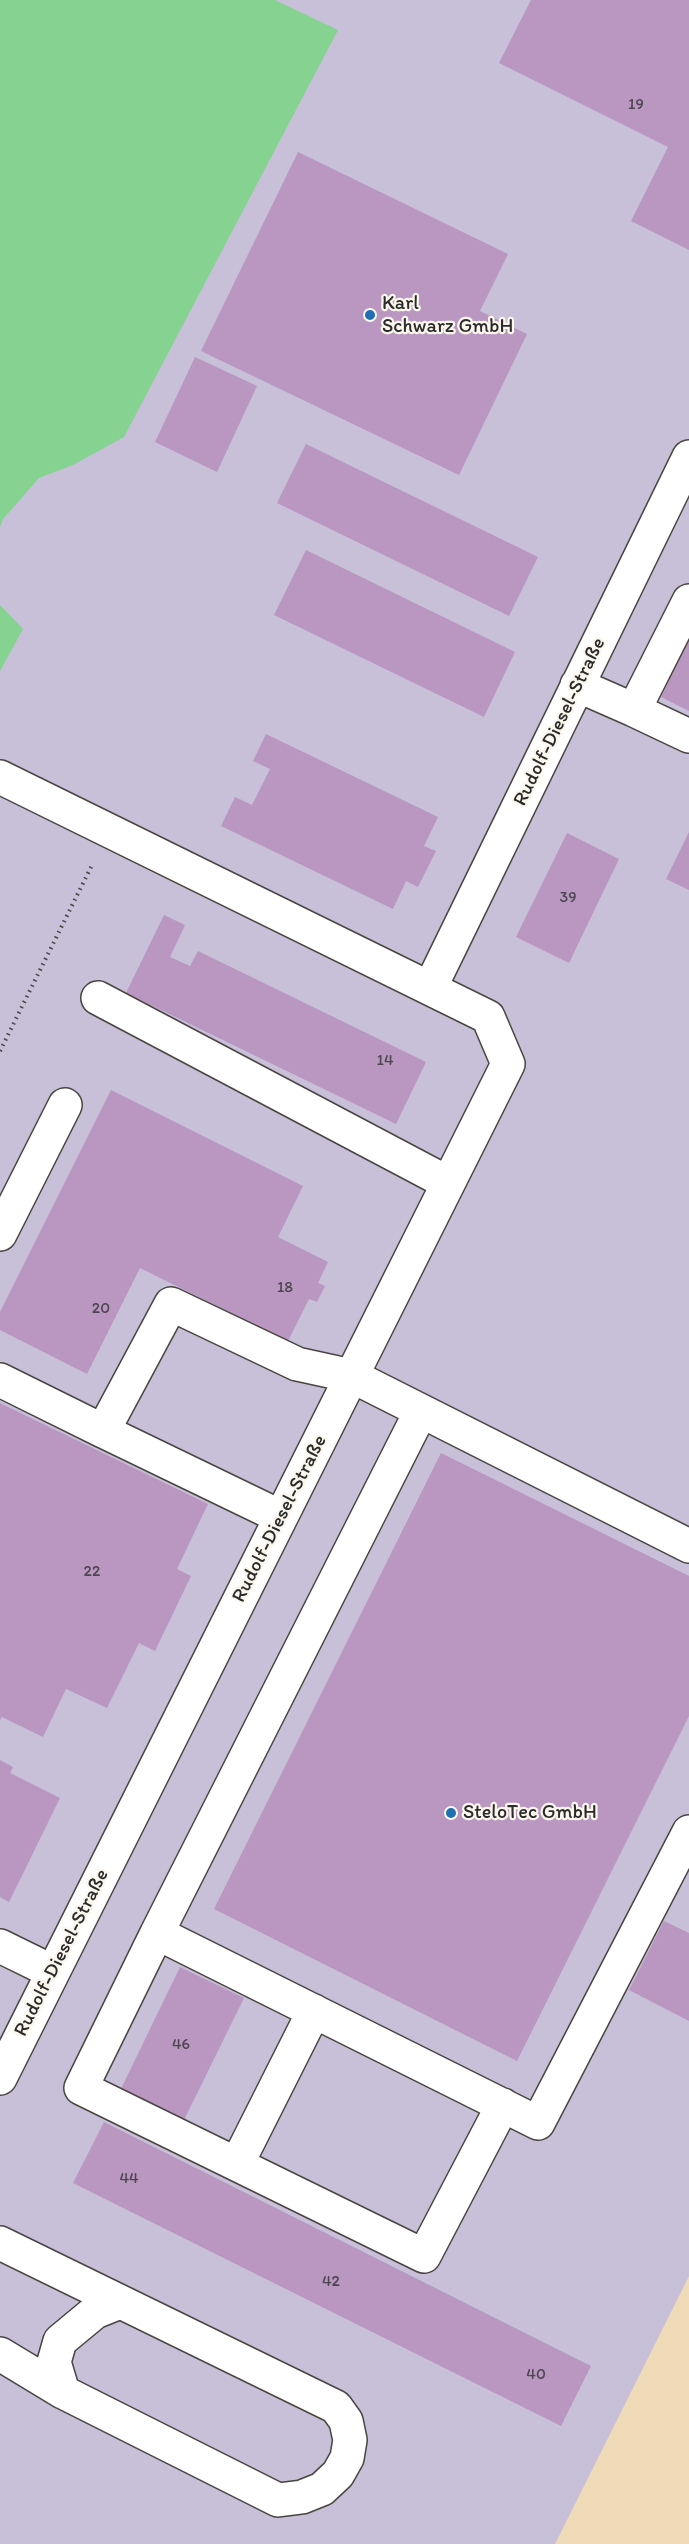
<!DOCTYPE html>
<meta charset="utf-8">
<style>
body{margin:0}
canvas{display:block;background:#f0dbb9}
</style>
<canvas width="689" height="2544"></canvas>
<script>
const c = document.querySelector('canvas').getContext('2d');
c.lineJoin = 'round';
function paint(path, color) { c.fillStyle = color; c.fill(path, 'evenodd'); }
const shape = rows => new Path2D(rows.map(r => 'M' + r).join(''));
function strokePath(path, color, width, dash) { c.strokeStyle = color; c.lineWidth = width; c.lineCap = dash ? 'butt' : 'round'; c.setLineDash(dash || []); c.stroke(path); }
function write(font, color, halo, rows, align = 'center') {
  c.font = font + ' Itim,sans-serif'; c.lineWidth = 4.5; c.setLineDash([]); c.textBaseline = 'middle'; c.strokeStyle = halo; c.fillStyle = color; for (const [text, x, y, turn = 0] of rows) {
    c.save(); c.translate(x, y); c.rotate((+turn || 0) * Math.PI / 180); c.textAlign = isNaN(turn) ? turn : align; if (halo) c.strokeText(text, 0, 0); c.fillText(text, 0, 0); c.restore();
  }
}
const industrial = shape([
 [0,0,689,0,689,2276,555,2544,0,2544]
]);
const green = shape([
 [0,0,275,0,338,30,124,437,73,465,39,478,3,519,0,527],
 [0,605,23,629,0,671]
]);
const building = shape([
 [531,0,689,0,689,250,631,221,668,147,499,63],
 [298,152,508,254,480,311,527,334,459,475,201,351],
 [195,357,257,386,217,472,155,442],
 [306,444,538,557,509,616,277,503],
 [306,550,515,652,484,717,274,615],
 [689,639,689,711,661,697],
 [266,734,438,817,424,846,436,851,418,887,406,881,393,909,221,826,235,797,252,805,270,769,253,761],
 [689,832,689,890,666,879],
 [567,833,619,859,569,963,516,937],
 [164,915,185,925,170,957,190,966,198,951,426,1062,396,1124,126,993],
 [111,1090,303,1186,278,1237,328,1262,318,1283,325,1286,317,1302,309,1299,288,1341,140,1268,87,1374,0,1330,0,1312],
 [0,1403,208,1504,177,1569,191,1576,155,1651,139,1643,107,1708,66,1689,43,1737,2,1717,0,1720],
 [441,1453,689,1576,689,1716,517,2061,214,1909],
 [0,1760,13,1767,10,1773,60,1798,9,1902,0,1897],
 [664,1921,689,1933,689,2021,629,1990],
 [180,1967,244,1998,182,2124,119,2093],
 [104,2122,591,2366,561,2426,73,2183]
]);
const path = shape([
 [0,1051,93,863]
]);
const minor = shape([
 [577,685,634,710,689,601],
 [634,710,689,736],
 [0,777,488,1017,508,1064,0,2078],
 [430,988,689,457],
 [98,998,448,1183],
 [0,1234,65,1105],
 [0,1380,103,1431,171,1304,297,1364,352,1376,689,1546],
 [421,1411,157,1933,538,2123,689,1832],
 [103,1431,281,1517],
 [157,1933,81,2088,424,2256,503,2105],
 [0,1946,53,1972],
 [237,2164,314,2011],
 [0,2243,336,2407,346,2421,350,2440,347,2458,338,2474,322,2489,302,2497,278,2500,63,2392,54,2362,60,2341,95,2312,120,2302],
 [0,2354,63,2392]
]);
const markers = [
 [370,315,6,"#1f6fb2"],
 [451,1813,6,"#1f6fb2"]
];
const numberNames = [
 ["19",636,105],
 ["39",568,898],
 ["14",385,1061],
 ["18",285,1288],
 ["20",101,1309],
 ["22",92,1572],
 ["46",181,2045],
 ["44",129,2179],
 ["42",331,2282],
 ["40",536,2375]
];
const poiNames = [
 ["Karl",382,304],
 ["Schwarz GmbH",382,327],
 ["SteloTec GmbH",463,1813]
];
const streetNames = [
 ["Rudolf-Diesel-Straße",560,722,-64],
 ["Rudolf-Diesel-Straße",280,1519,-63],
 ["Rudolf-Diesel-Straße",62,1953,-63]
];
paint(industrial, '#c8bfd8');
paint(green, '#86d291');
paint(building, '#b997c1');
strokePath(minor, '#494540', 36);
strokePath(path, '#494540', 4, [1.5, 4.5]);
strokePath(minor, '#fff', 33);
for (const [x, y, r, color] of markers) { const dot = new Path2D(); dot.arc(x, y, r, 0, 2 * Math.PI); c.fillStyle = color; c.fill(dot); strokePath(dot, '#fbf7ec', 2); }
write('16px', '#4e4650', null, numberNames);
write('20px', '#2b2b2b', '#fbf7ec', poiNames, 'left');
write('20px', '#2b2b2b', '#fbf7ec', streetNames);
</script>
